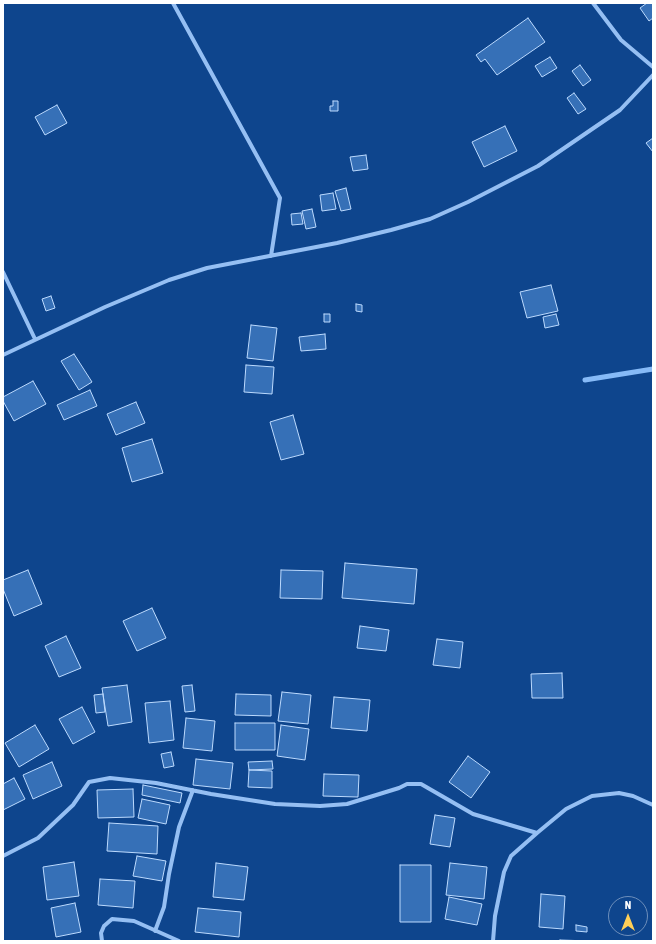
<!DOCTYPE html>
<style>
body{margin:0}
#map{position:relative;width:656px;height:944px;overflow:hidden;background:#0e458d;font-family:"Asap Condensed",sans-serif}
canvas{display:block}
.frame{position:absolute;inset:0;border:4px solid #fff;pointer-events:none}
.north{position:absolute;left:608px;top:896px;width:40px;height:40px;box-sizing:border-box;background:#0e458d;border:1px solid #6e8fbb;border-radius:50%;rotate:0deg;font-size:11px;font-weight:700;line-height:16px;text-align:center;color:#fff}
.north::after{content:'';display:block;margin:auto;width:14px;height:18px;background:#ffcf57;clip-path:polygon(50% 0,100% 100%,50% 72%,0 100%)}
</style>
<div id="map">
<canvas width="656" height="944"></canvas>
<div class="frame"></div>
<div class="north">N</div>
</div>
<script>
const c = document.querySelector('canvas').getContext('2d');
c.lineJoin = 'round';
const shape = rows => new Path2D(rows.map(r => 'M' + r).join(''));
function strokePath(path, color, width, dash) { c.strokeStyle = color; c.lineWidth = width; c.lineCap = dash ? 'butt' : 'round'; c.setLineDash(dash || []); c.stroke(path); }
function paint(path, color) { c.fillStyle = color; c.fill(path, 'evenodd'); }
const stream = shape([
 [585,380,653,369]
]);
const building = shape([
 [647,3,653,3,653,18,649,21,640,8,647,3],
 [528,18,545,42,497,75,485,59,481,62,476,55,528,18],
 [550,57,557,68,542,77,535,66,550,57],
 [580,65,591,80,583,86,572,71,580,65],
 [574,93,586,109,578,114,567,98,574,93],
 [333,101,338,101,338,111,330,111,330,106,333,106,333,101],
 [57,105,67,123,45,135,35,117,57,105],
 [505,126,517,151,484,167,472,142,505,126],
 [653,138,653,152,646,143,653,138],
 [366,155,368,169,353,171,350,157,366,155],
 [346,188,351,209,341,211,335,191,346,188],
 [333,193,336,209,322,211,320,195,333,193],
 [312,209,316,227,306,229,302,211,312,209],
 [301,213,303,224,292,225,291,214,301,213],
 [551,285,558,311,527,318,520,292,551,285],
 [51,296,55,308,46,311,42,299,51,296],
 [356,304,362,305,362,312,356,311,356,304],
 [324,314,330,314,330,322,324,322,324,314],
 [556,314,559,325,545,328,543,317,556,314],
 [251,325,277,328,273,361,247,358,251,325],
 [325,334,326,349,301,351,299,337,325,334],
 [74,354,92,382,79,390,61,361,74,354],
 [246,365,274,367,272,394,244,392,246,365],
 [33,381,46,404,14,421,3,401,3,397,33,381],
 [90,390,97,406,64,420,57,405,90,390],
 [136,402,145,423,116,435,107,414,136,402],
 [293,415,304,454,281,460,270,422,293,415],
 [152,439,163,473,132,482,122,448,152,439],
 [345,563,417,569,414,604,342,598,345,563],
 [28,570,42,604,14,616,3,589,3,580,28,570],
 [281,570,323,571,322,599,280,598,281,570],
 [152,608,166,638,137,651,123,621,152,608],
 [360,626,389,630,386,651,357,648,360,626],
 [66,636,81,668,59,677,45,646,66,636],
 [437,639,463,642,460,668,433,665,437,639],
 [562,673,563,698,532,698,531,674,562,673],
 [127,685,132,722,108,726,102,688,127,685],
 [192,685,195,711,185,712,182,686,192,685],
 [282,692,311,695,308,724,278,721,282,692],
 [103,694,105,712,96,713,94,695,103,694],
 [236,694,271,695,271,716,235,715,236,694],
 [334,697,370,700,367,731,331,728,334,697],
 [170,701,174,740,149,743,145,703,170,701],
 [82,707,95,732,73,744,59,719,82,707],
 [186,718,215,721,212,751,183,748,186,718],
 [235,723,275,723,275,750,235,750,235,723],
 [35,725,49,749,19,767,5,743,35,725],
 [281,725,309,729,305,760,277,756,281,725],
 [171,752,174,766,164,768,161,754,171,752],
 [468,756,490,772,471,798,449,782,468,756],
 [196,759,233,763,230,789,193,785,196,759],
 [272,761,273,769,249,770,248,762,272,761],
 [52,762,62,786,33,799,23,775,52,762],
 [249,770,272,771,272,788,248,787,249,770],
 [324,774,359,775,358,797,323,796,324,774],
 [14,778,25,799,3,810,3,784,14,778],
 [143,785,182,793,180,803,142,795,143,785],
 [133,789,134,817,98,818,97,790,133,789],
 [142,799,170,805,166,824,138,818,142,799],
 [435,815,455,818,450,847,430,844,435,815],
 [109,823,158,826,157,854,107,851,109,823],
 [137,856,166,861,162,881,133,876,137,856],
 [74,862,79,896,47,900,43,867,74,862],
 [216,863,248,867,244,900,213,897,216,863],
 [450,863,487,867,484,899,446,895,450,863],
 [400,865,431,865,431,922,400,922,400,865],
 [100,879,135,881,133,908,98,905,100,879],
 [541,894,565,896,563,929,539,927,541,894],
 [449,897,482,904,477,925,445,919,449,897],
 [75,903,81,932,56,937,51,908,75,903],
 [198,908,241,912,239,937,195,932,198,908],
 [576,925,587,927,587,932,576,931,576,925],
 [560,940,590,941,560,941,560,940]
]);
const minor = shape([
 [173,3,280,198,271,256],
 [593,3,621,40,653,67],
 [3,272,35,339],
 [3,355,105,307,169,280,207,268,337,243,391,230,430,219,468,202,538,166,620,110,653,75],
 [3,856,38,838,73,805,89,782,110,778,156,783,211,794,275,804,320,806,347,804,399,788,407,784,421,784,473,814,537,833],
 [155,931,164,907,169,874,179,827,193,790],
 [102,941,101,933,104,926,112,919,134,921,179,941],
 [493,941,495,916,504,872,511,856,537,833,566,809,592,796,619,793,633,796,653,805]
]);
strokePath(stream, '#86baf7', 5);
paint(building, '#3670b7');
strokePath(building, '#bcdafe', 1);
strokePath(minor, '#95bff3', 4);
</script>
